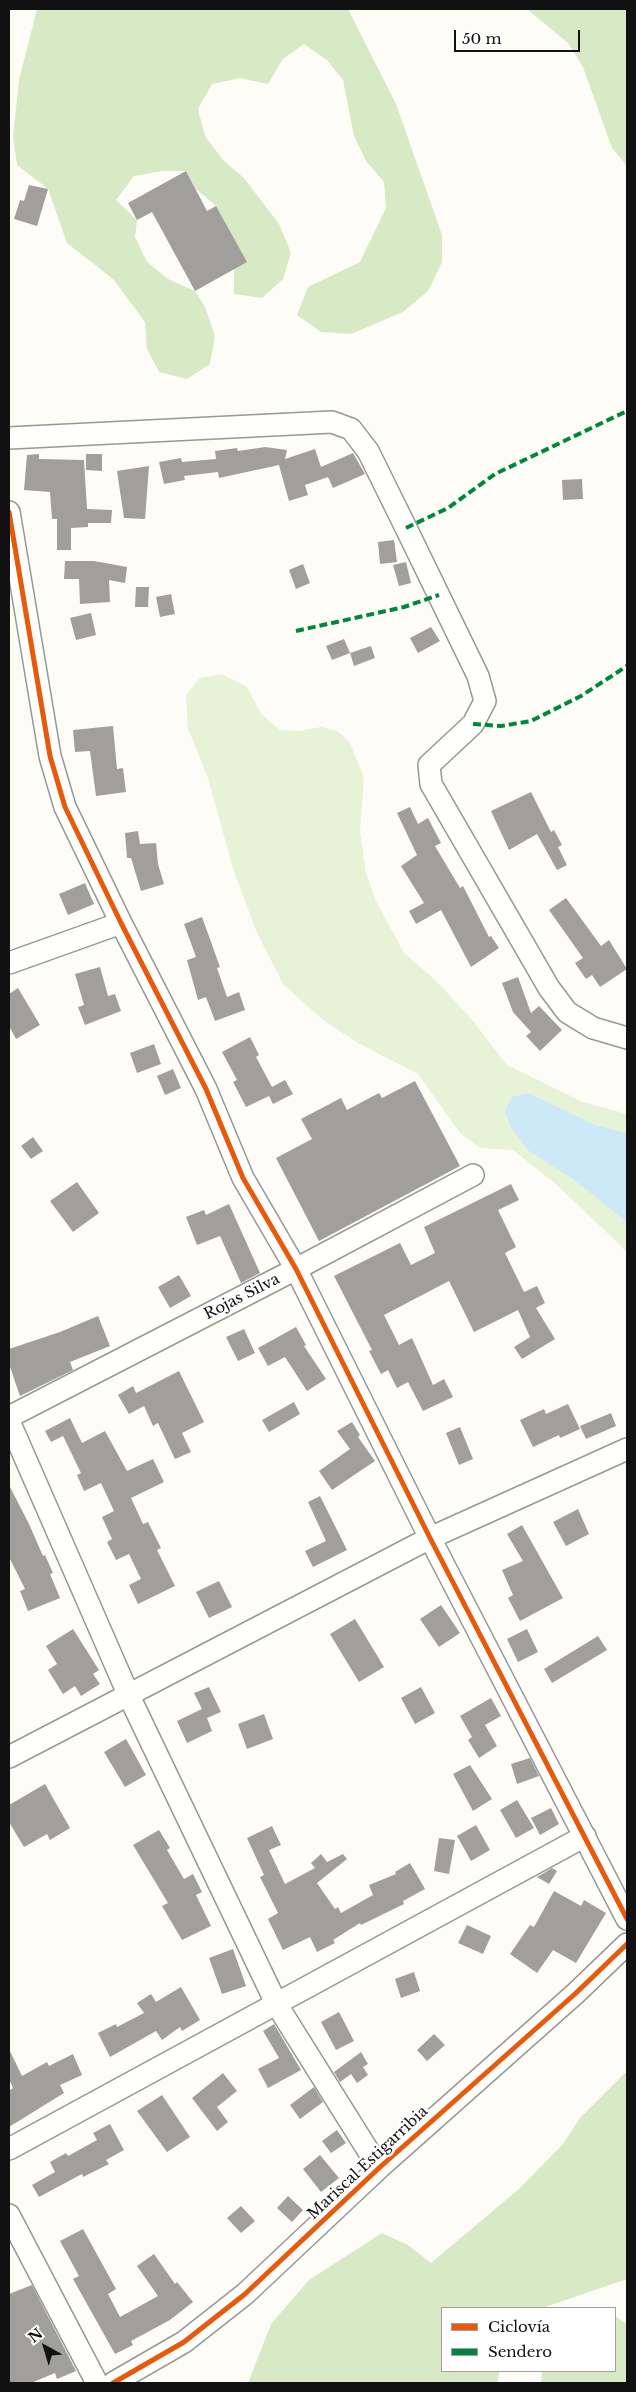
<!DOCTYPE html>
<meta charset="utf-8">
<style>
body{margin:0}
#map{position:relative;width:636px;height:2392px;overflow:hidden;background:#fdfcf7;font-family:"Libre Baskerville",serif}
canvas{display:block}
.frame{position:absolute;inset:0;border:10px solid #111;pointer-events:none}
.legend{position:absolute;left:441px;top:2307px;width:175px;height:65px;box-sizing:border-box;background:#fff;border:1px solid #a0a0a0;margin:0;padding:6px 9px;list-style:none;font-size:15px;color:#111}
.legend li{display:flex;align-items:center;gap:10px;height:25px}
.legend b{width:25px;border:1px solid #a0a0a0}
.north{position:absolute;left:20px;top:2322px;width:50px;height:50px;-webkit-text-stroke:4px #fff;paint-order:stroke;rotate:321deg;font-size:14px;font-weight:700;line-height:20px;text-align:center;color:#111}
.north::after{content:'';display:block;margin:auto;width:18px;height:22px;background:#111;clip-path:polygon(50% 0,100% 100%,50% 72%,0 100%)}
.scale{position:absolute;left:454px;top:30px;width:126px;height:22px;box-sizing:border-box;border:2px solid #111;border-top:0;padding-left:6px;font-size:15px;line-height:18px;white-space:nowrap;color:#111;-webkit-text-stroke:4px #fff;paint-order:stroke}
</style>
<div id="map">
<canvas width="636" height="2392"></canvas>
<div class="frame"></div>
<ul class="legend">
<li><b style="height:6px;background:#e8590c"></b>Ciclovía</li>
<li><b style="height:6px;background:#00873e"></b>Sendero</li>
</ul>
<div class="north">N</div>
<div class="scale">50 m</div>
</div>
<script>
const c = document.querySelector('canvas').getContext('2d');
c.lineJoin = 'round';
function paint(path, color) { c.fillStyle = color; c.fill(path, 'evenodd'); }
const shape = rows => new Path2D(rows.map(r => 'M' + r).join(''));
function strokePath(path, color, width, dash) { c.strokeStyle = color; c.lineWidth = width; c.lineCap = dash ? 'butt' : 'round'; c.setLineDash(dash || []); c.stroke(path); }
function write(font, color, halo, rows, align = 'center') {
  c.font = font + ' "Libre Baskerville",serif'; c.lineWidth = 5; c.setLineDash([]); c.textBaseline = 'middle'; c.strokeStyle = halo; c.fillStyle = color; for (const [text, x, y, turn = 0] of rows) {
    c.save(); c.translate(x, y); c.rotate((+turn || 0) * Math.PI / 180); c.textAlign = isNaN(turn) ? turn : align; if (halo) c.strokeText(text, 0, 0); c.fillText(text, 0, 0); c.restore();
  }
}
const green = shape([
 [222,674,247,687,261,714,280,730,300,731,321,727,337,731,350,743,364,778,360,831,366,873,376,901,404,953,433,978,469,1016,507,1065,583,1102,627,1114,627,1252,557,1185,513,1150,480,1148,460,1133,418,1074,358,1043,323,1020,283,984,257,933,233,869,208,778,188,728,186,695,200,678]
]);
const forest = shape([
 [37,9,348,9,396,104,442,235,442,262,428,291,403,312,351,334,321,332,297,315,308,287,360,262,386,208,384,182,366,161,354,136,343,80,327,60,304,44,283,59,268,84,240,78,212,84,198,109,205,136,223,160,244,178,279,224,291,253,283,279,262,298,234,294,234,239,216,206,196,189,186,171,162,171,134,176,116,200,137,220,135,237,147,262,168,279,195,291,205,307,215,336,210,364,187,379,159,372,147,349,145,322,113,279,67,243,48,189,17,165,13,137,19,80],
 [527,9,627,9,627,166,612,148,583,67,568,43],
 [627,2071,627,2279,542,2308,442,2308,442,2371,500,2371,497,2383,248,2383,271,2324,309,2280,382,2233,408,2245,431,2263,520,2188,563,2144,580,2118],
 [615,2316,627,2324,627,2383,541,2383,542,2371,615,2371]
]);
const water = shape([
 [528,1093,595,1125,627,1133,627,1222,574,1180,529,1151,511,1128,505,1111,512,1097]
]);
const building = shape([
 [186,171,207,211,216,206,247,262,195,291,152,212,137,220,128,203],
 [29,185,48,189,37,226,14,219,20,200,24,201],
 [265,447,287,450,285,459,315,449,321,467,353,453,365,474,333,488,328,477,305,485,308,495,289,501,279,465,219,478,218,472,184,476,185,480,164,484,159,462,181,458,182,462,216,459,215,451,237,448,238,451],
 [39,454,39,459,84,460,87,509,112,510,111,523,88,523,88,527,71,528,71,550,57,550,57,519,52,519,50,492,24,490,27,455],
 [86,454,102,454,102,471,86,470],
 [149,466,145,519,124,518,117,471],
 [582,479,583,499,563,500,562,480],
 [394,540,397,562,380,564,378,542],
 [65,561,94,561,127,567,125,583,109,580,110,602,80,604,79,579,64,579],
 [406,562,411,583,399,586,393,565],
 [303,564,310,583,296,589,289,570],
 [136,587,149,587,148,607,135,607],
 [171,594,175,614,160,617,156,597],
 [91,613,96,635,76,640,70,618],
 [431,627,440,641,418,653,410,638],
 [344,639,350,653,332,660,326,646],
 [371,646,375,658,354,666,350,653],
 [113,726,117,769,123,768,126,792,96,796,90,751,75,752,73,730],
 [531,792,551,832,554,830,562,845,558,847,567,865,557,870,537,834,509,850,491,811],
 [410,807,418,824,428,818,441,843,435,846,460,888,463,886,489,937,491,936,499,948,471,967,441,910,416,924,409,911,424,903,401,866,417,855,397,813],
 [138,831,140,844,156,843,158,864,164,884,141,891,131,858,127,858,125,833],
 [85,883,94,904,68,915,59,894],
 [566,898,601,946,609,940,627,969,600,987,592,975,586,979,575,963,583,958,549,910],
 [202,917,220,967,217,968,227,997,239,992,245,1010,215,1021,206,997,198,1000,187,960,196,957,184,924],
 [100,967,108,996,115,994,121,1011,85,1025,78,1007,84,1005,75,974],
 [518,977,531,1013,539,1006,562,1030,540,1051,526,1036,531,1032,513,1012,502,983],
 [18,988,40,1025,16,1039,9,1026,9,994],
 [250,1037,259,1055,256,1057,272,1087,285,1080,293,1094,273,1104,269,1096,246,1107,233,1082,237,1080,222,1052],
 [154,1044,161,1064,137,1073,130,1053],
 [173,1069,181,1088,165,1095,157,1076],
 [415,1081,460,1166,319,1241,276,1158,312,1139,301,1119,341,1098,347,1110,379,1093,382,1098],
 [33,1137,43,1151,31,1159,21,1146],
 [77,1182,99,1213,73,1232,50,1201],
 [511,1184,519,1200,498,1210,516,1247,505,1253,524,1292,537,1286,545,1303,536,1308,555,1339,522,1359,514,1347,530,1337,518,1310,474,1332,449,1281,384,1315,399,1345,412,1338,433,1385,444,1379,453,1397,423,1411,408,1382,397,1388,388,1370,381,1374,369,1351,372,1350,334,1276,400,1243,411,1265,435,1253,424,1227],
 [229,1204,260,1273,241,1283,220,1236,197,1245,186,1217,204,1210,206,1215],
 [179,1275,191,1296,170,1308,158,1287],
 [98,1316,110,1346,70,1362,73,1370,20,1396,9,1364,9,1349,60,1332],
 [296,1327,306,1345,304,1346,326,1379,307,1391,285,1357,268,1366,258,1348],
 [244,1329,255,1353,238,1361,226,1337],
 [179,1371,204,1422,182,1433,191,1452,175,1459,158,1423,153,1426,144,1406,129,1414,118,1395,133,1386,136,1393],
 [294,1402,300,1414,269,1432,262,1420],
 [568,1404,580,1429,560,1438,559,1435,533,1447,520,1420,544,1409,546,1414],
 [611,1413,616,1426,586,1439,580,1426],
 [70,1418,82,1443,105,1431,127,1471,153,1459,164,1482,131,1498,143,1524,148,1522,161,1548,157,1550,175,1586,138,1604,129,1585,141,1579,129,1554,116,1560,107,1542,112,1539,102,1517,114,1511,101,1483,84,1491,77,1475,81,1473,63,1436,51,1442,45,1431],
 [352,1422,360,1435,358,1437,375,1461,332,1490,319,1471,350,1449,337,1431],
 [460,1427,473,1459,459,1465,446,1433],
 [9,1485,29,1524,43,1556,45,1555,53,1573,50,1574,60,1598,28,1611,20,1591,25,1589,9,1557],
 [320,1496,347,1550,313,1567,305,1551,326,1541,308,1502],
 [578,1509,589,1534,566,1546,553,1522],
 [522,1525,563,1598,520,1621,508,1598,513,1595,502,1570,523,1561,507,1534],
 [219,1581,232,1607,209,1618,196,1592],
 [441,1605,460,1633,439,1647,420,1619],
 [355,1619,384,1667,359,1682,330,1634],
 [73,1629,99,1670,93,1674,100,1684,81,1696,75,1686,63,1694,48,1670,57,1664,46,1646],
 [527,1629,538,1652,518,1662,507,1639],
 [598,1636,607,1650,552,1683,544,1669],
 [209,1687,221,1712,207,1718,212,1731,187,1743,177,1721,202,1709,194,1693],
 [421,1687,435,1713,415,1724,401,1698],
 [491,1698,501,1716,485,1725,497,1746,479,1758,468,1740,472,1737,460,1716],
 [264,1714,273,1739,247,1749,238,1724],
 [126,1739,146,1775,125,1787,104,1752],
 [530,1758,539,1776,517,1784,511,1764],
 [470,1765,492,1799,473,1811,453,1774],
 [45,1784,70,1828,50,1840,47,1834,24,1847,9,1822,9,1805],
 [517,1800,534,1828,516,1838,500,1810],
 [551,1808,559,1824,540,1835,531,1818],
 [476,1825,490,1850,471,1861,457,1836],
 [272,1826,281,1845,269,1850,285,1884,315,1868,311,1863,321,1854,327,1862,343,1854,347,1859,317,1883,335,1909,338,1907,341,1913,373,1895,369,1885,396,1874,395,1872,410,1863,425,1889,403,1901,404,1904,361,1925,360,1923,333,1940,335,1943,317,1952,310,1937,283,1950,268,1919,278,1913,260,1877,264,1875,247,1838],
 [159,1830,170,1848,167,1850,184,1879,193,1874,202,1892,196,1895,211,1926,182,1940,162,1906,168,1903,133,1845],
 [439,1838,455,1840,449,1874,434,1871],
 [552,1868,557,1871,549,1884,537,1877],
 [554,1891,581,1906,584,1900,606,1913,576,1963,553,1950,537,1973,510,1954,530,1925,534,1927],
 [467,1925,491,1936,483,1954,458,1943],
 [233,1949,246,1986,222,1994,209,1958],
 [414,1972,420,1991,401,1998,395,1979],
 [181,1987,200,2020,182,2031,180,2027,162,2040,156,2031,110,2057,98,2033,116,2024,117,2027,144,2013,137,2003,151,1994,156,2002],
 [339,2012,354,2041,336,2050,321,2022],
 [274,2024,301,2070,268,2088,258,2069,279,2058,263,2031],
 [434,2034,445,2045,427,2061,417,2050],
 [9,2049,22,2076,47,2062,49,2066,73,2054,82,2075,60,2085,64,2093,9,2127,9,2091,13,2088,9,2079],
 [361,2052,368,2064,363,2067,368,2075,357,2083,351,2074,340,2082,334,2072],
 [223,2073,237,2091,217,2107,228,2122,217,2131,192,2098],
 [314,2087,323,2102,300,2119,290,2105],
 [162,2095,190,2137,167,2152,137,2111],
 [110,2124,124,2150,106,2160,109,2164,83,2177,82,2174,39,2197,32,2185,55,2172,50,2162,66,2153,68,2156,97,2140,93,2133],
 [337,2130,346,2143,331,2153,322,2141],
 [320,2155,339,2178,321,2192,303,2169],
 [288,2196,303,2210,292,2222,277,2208],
 [241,2206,255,2221,241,2233,227,2218],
 [83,2229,116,2289,108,2294,120,2317,158,2296,137,2266,154,2254,175,2284,177,2282,193,2302,170,2320,131,2341,133,2345,115,2354,73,2279,79,2276,60,2241],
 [32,2285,76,2371,57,2379,55,2373,31,2383,9,2383,9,2294]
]);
const minor = shape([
 [9,438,332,422,351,429,368,451,406,528,478,676,485,701,473,724,429,765,431,784,549,988,567,1012,593,1028,627,1038],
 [9,512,50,756,65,807,121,923,206,1089,243,1178,296,1269,430,1538,627,1919],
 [9,963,121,923],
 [9,1417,296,1269,473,1175],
 [9,1421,129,1696,277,2005,379,2168],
 [9,1757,430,1538,627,1449],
 [9,2149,585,1836],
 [9,2215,97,2383],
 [113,2383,184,2342,245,2294,379,2168,576,1993,627,1944]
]);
const quiet = shape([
 [406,528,448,508,495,474,627,411],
 [296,631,404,607,439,595],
 [473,724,501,726,531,721,581,696,627,666]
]);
const cycleway = shape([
 [9,512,50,756,65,807,121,923,206,1089,243,1178,296,1269,430,1538,627,1919],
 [113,2383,184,2342,245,2294,379,2168,576,1993,627,1944]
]);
const streetNames = [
 ["Rojas Silva",242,1297,-27],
 ["Mariscal Estigarribia",368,2163,-43]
];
paint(green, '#e7f3d7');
paint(forest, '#d8eac5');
paint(water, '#cde8f7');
paint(building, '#a19f9c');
strokePath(minor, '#979795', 24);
strokePath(minor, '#fffffe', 21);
strokePath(quiet, '#00873e', 4, [8, 4]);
strokePath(cycleway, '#e8590c', 5);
write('15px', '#111', '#fff', streetNames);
</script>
